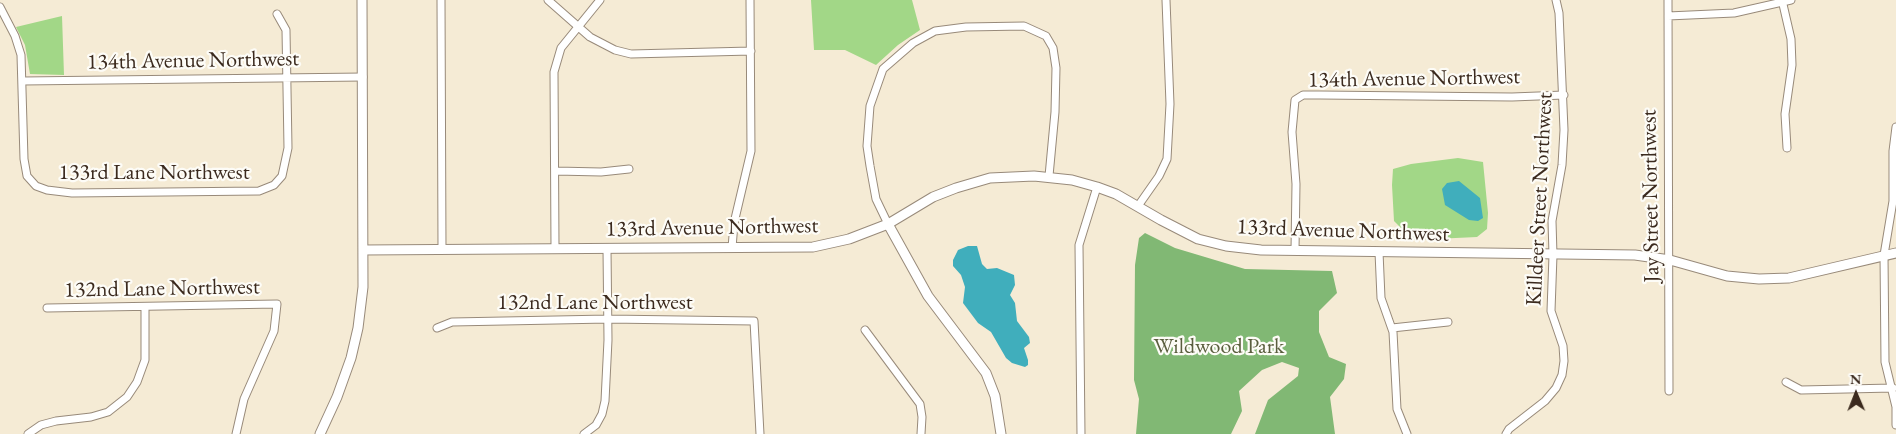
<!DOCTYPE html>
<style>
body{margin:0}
#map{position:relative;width:1896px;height:434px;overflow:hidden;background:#f5ebd5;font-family:"EB Garamond",serif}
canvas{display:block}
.north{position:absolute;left:1831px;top:369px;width:50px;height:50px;-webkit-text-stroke:4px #fdfcf7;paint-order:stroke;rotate:359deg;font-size:14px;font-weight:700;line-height:20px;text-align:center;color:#3b2a1e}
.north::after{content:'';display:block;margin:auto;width:18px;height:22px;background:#3b2a1e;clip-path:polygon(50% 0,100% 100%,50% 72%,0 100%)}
</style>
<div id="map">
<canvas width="1896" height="434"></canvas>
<div class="north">N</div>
</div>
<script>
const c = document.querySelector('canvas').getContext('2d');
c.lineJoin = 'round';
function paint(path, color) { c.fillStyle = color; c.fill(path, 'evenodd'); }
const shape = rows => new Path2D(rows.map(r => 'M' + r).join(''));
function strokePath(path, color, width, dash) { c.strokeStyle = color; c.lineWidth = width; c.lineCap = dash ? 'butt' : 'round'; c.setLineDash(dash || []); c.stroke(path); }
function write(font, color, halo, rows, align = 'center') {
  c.font = font + ' "EB Garamond",serif'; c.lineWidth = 4.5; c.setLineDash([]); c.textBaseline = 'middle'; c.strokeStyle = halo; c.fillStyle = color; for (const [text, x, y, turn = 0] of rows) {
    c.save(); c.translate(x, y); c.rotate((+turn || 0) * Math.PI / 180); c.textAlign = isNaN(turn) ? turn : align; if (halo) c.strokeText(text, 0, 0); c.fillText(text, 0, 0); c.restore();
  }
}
const green = shape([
 [811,0,912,0,920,30,898,45,876,65,845,50,814,50],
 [62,16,64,75,30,74,25,45,16,27],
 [1458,158,1483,162,1488,213,1487,229,1477,237,1413,240,1394,221,1392,185,1393,169,1411,164]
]);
const forest = shape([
 [1145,233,1175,248,1245,269,1332,271,1337,293,1319,311,1319,332,1329,357,1346,364,1344,379,1330,397,1335,434,1255,434,1268,400,1298,376,1299,368,1282,362,1262,370,1239,391,1242,411,1231,434,1136,434,1139,399,1134,380,1135,265,1139,238]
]);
const water = shape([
 [1459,181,1480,198,1483,218,1478,221,1469,220,1445,205,1442,189,1447,183],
 [968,246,977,246,982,264,987,269,997,268,1014,275,1015,285,1010,295,1015,303,1017,321,1029,337,1030,343,1024,348,1028,360,1028,365,1025,367,1012,363,1006,358,991,332,978,323,963,303,965,287,961,275,953,266,953,260,958,250]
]);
const minor = shape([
 [441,0,442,248],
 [548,0,590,37,615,50,631,54,751,51],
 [1668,0,1669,391],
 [1782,0,1791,39,1792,65,1785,114,1787,148],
 [0,7,15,36,21,55,24,159,27,176,36,186,47,190,72,193,259,191,274,185,282,176,288,148,286,30,277,14],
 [1668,16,1734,13,1791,0],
 [23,81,363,77],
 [1896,127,1893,151,1893,201,1884,255,1885,362,1896,407,1896,425],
 [556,171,601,172,629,169],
 [1138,206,1159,176,1167,159,1170,104,1166,0],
 [888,224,876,199,870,166,867,146,870,106,883,69,913,43,935,31,966,27,1024,26,1046,36,1053,48,1056,68,1055,112,1049,176],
 [555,248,554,72,561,48,600,0],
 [732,248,734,223,751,151,750,0],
 [1295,250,1296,184,1292,132,1295,100,1303,95,1320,95,1512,97,1564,95],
 [1379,252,1381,298,1393,332,1397,409,1407,434],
 [47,308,277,304,274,331,244,399,236,434],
 [437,328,452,322,608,319,754,321,760,434],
 [1392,328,1448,322],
 [865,330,920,404,922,417,921,434],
 [1786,382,1801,390,1893,388],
 [28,434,41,425,56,421,91,417,108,412,127,397,137,382,145,360,145,308],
 [584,434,596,425,602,414,605,401,608,340,607,249],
 [1081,434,1079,245,1097,187],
 [1506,434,1509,429,1545,401,1556,388,1562,375,1564,361,1563,346,1551,311,1553,255,1552,221,1562,165,1564,130,1559,13,1556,0]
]);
const tertiary = shape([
 [888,224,928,296,986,373,995,396,1001,434],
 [363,250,813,247,849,239,888,224,933,197,956,188,990,178,1034,176,1072,180,1097,187,1116,194,1161,220,1198,239,1226,246,1261,250,1635,255,1670,260,1727,276,1759,279,1789,278,1896,253],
 [320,434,337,397,351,358,358,328,363,287,362,0]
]);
const streetNames = [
 ["134th Avenue Northwest",193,61,-1],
 ["134th Avenue Northwest",1414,79,-1],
 ["133rd Lane Northwest",154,173],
 ["Jay Street Northwest",1651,196,-91],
 ["Killdeer Street Northwest",1540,199,-87],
 ["133rd Avenue Northwest",712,228,-1],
 ["133rd Avenue Northwest",1343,231,2],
 ["132nd Lane Northwest",162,289,-1],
 ["132nd Lane Northwest",595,303]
];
const parkNames = [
 ["Wildwood Park",1219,347]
];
paint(green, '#a2d787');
paint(forest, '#81b874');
paint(water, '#40aebc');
strokePath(minor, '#988a7a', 9);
strokePath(tertiary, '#988a7a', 11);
strokePath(minor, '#fff', 7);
strokePath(tertiary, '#fff', 9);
write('22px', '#3b2a1e', '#fdfcf7', streetNames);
write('22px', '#5a5e3e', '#fdfcf7', parkNames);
</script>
